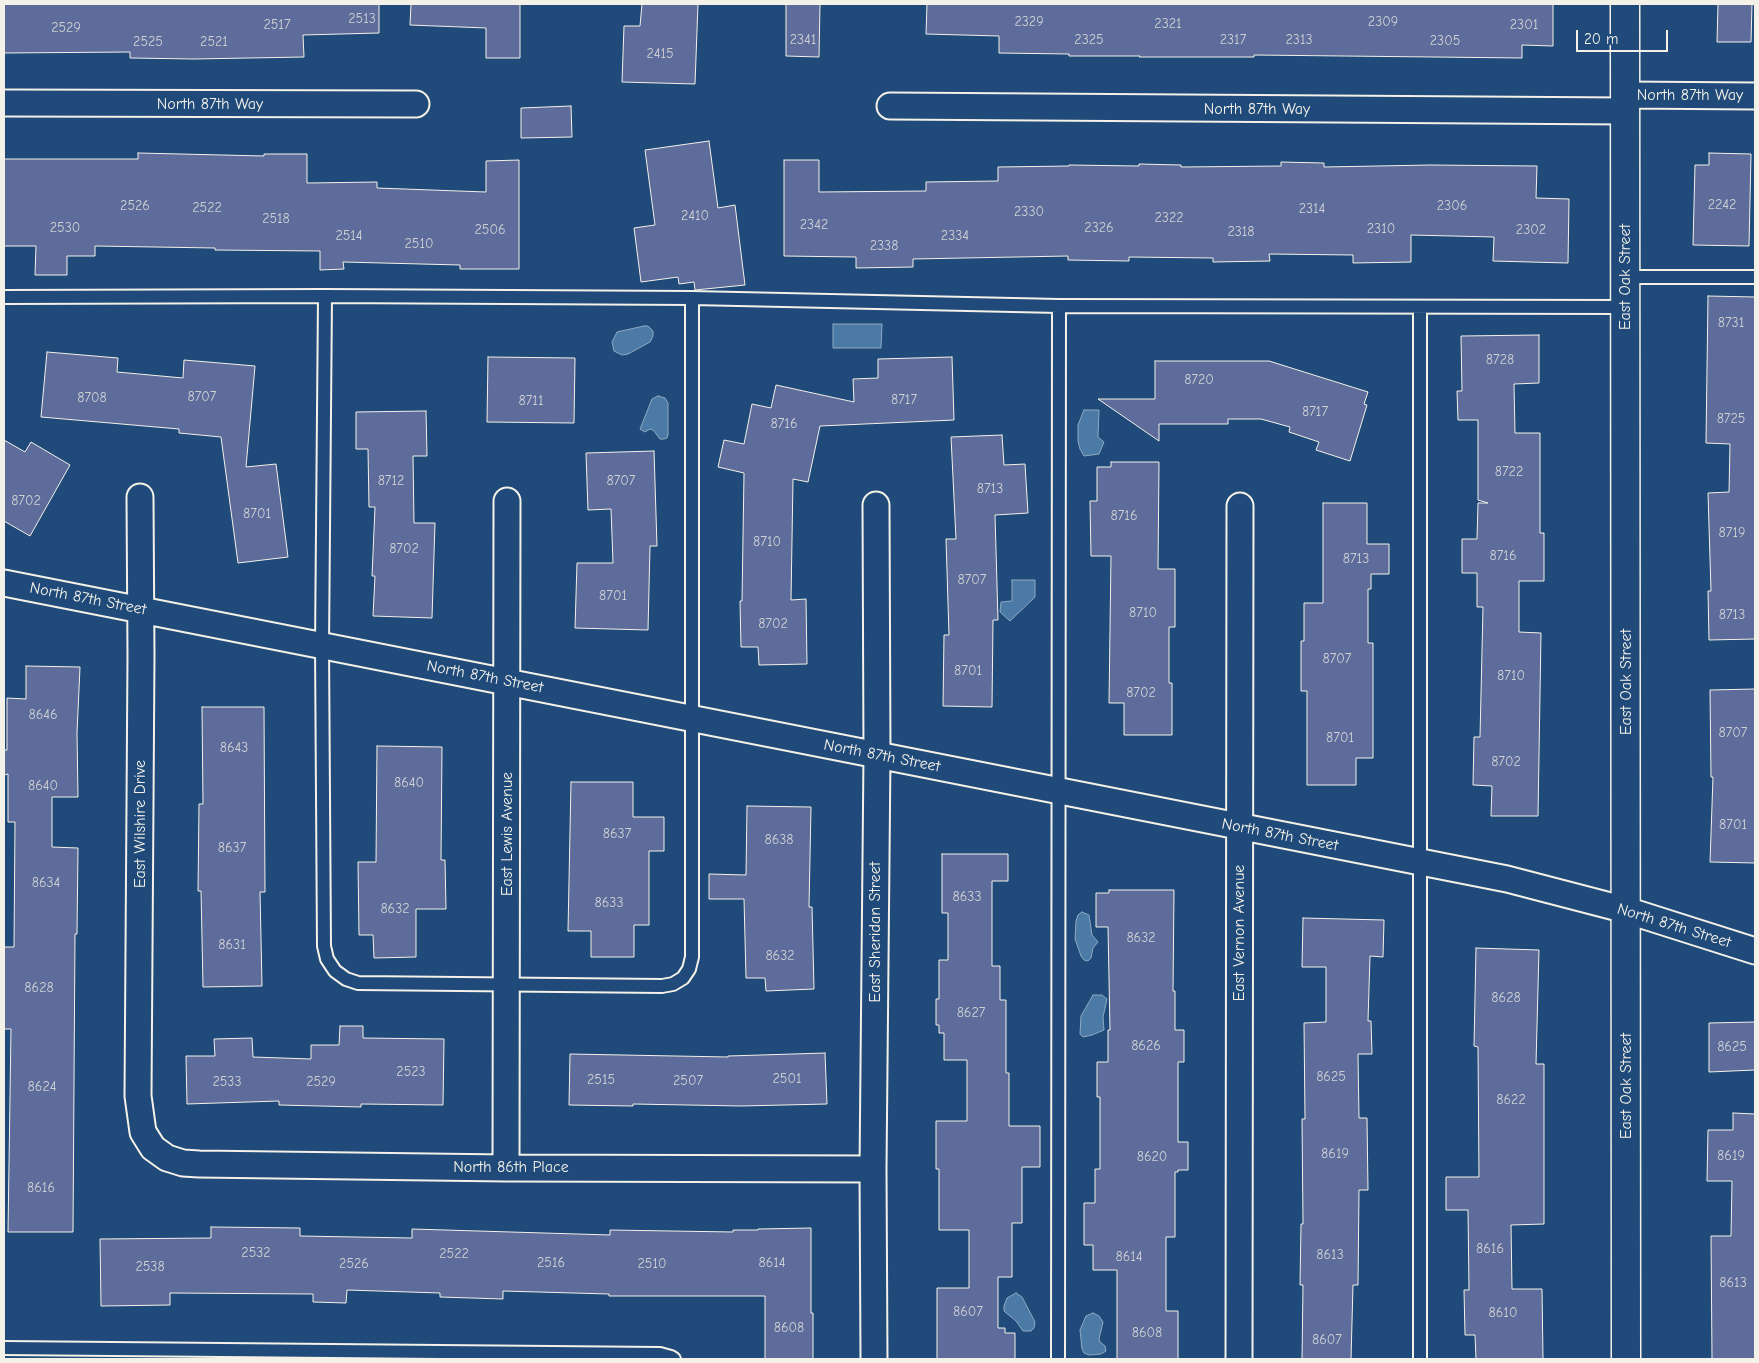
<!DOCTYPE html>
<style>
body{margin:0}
#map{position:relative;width:1759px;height:1363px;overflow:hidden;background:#1f4a7a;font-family:"Comic Neue",sans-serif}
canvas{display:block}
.frame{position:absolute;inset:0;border:5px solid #f4f1e8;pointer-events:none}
.scale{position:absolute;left:1576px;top:30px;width:92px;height:22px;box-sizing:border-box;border:2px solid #f4f1e8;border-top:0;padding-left:6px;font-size:15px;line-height:18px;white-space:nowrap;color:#f4f1e8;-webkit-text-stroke:4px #1f4a7a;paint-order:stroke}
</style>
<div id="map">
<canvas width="1759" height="1363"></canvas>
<div class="frame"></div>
<div class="scale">20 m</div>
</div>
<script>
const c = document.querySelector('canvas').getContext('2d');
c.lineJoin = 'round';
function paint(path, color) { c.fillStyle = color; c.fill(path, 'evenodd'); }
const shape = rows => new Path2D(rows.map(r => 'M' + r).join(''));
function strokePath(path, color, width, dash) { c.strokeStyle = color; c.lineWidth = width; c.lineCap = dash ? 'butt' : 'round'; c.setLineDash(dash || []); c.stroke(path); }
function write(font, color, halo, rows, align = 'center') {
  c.font = font + ' "Comic Neue",sans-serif'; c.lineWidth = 5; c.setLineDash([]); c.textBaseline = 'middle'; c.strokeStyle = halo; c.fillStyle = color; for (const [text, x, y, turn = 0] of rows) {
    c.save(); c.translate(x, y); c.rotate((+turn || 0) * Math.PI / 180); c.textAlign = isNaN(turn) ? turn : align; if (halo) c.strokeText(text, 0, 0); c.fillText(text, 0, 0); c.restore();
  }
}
const water = shape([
 [833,324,882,324,881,348,833,348,833,324],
 [644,326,648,326,653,331,653,336,650,342,628,354,622,355,614,351,612,342,617,332,644,326],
 [658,396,665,398,668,403,668,435,667,438,664,439,660,439,653,430,650,429,645,432,640,429,652,399,658,396],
 [1084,410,1099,410,1098,437,1104,442,1099,454,1084,456,1080,449,1078,441,1078,425,1084,410],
 [1012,580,1035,580,1035,597,1010,621,1000,612,1001,602,1012,601,1012,580],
 [1082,912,1089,915,1092,935,1098,942,1093,948,1091,958,1088,961,1084,960,1081,956,1075,939,1076,921,1078,915,1082,912],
 [1093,995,1102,995,1107,999,1103,1017,1104,1030,1092,1035,1083,1037,1080,1034,1081,1016,1093,995],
 [1016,1293,1022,1297,1035,1322,1034,1328,1031,1331,1023,1331,1016,1321,1004,1311,1004,1306,1007,1298,1016,1293],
 [1093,1313,1099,1316,1103,1322,1099,1339,1100,1342,1105,1346,1106,1351,1101,1354,1089,1355,1084,1353,1082,1349,1080,1330,1086,1316,1093,1313]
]);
const building = shape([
 [4,4,379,4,379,33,303,35,304,57,194,59,130,58,130,52,4,53,4,4],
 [411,4,520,4,520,58,486,58,486,28,410,25,411,4],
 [642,4,698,4,695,84,622,82,624,26,640,26,642,4],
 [786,4,820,4,819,57,786,56,786,4],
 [927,4,1553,4,1553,46,1522,45,1522,58,1254,55,1254,57,1139,57,1140,56,1069,56,1069,54,999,53,999,36,926,34,927,4],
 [1718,4,1752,4,1751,42,1717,42,1718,4],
 [571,106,572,137,521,138,521,108,571,106],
 [709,141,718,208,735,205,745,285,695,290,694,282,679,284,678,277,641,282,634,228,655,225,645,150,709,141],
 [138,153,264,156,264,154,307,154,307,183,377,182,377,188,486,192,486,161,519,160,519,269,460,269,460,265,343,262,344,269,320,270,320,251,215,250,215,248,95,246,95,256,67,256,67,275,35,275,36,246,4,246,4,159,138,159,138,153],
 [1709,153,1751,154,1749,246,1693,245,1695,165,1709,165,1709,153],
 [784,160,819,160,819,192,926,191,926,182,998,181,998,167,1069,166,1069,165,1139,166,1139,164,1181,165,1181,167,1281,166,1281,162,1324,163,1324,167,1430,165,1537,166,1536,198,1569,199,1568,263,1493,261,1494,237,1411,235,1411,262,1353,263,1353,255,1269,254,1270,261,1213,262,1213,258,1129,257,1129,261,1068,260,1068,256,913,259,913,267,856,268,856,257,784,256,784,160],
 [1708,296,1755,297,1755,639,1709,640,1708,591,1711,591,1708,493,1729,492,1730,444,1706,443,1708,296],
 [1539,335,1539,383,1514,384,1515,433,1540,433,1540,533,1544,533,1544,581,1519,581,1519,632,1541,633,1538,816,1491,816,1492,786,1473,785,1474,737,1480,737,1483,607,1477,607,1477,573,1462,573,1462,539,1477,539,1478,503,1488,503,1478,500,1478,420,1458,420,1457,391,1462,391,1461,336,1539,335],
 [47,352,118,358,117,372,183,378,184,360,255,366,246,467,276,464,288,557,238,563,221,437,179,433,179,429,41,417,47,352],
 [488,357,575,358,574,423,487,422,488,357],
 [952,357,954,420,820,426,808,482,793,479,791,600,806,599,807,664,759,665,758,647,741,647,740,601,742,601,744,473,718,467,724,440,744,444,752,404,771,408,776,385,854,402,853,379,878,378,878,359,952,357],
 [1155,361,1269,361,1368,392,1364,404,1367,405,1350,461,1316,450,1319,442,1289,432,1290,427,1261,419,1228,419,1228,424,1159,424,1159,441,1098,399,1155,399,1155,361],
 [426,411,427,456,413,456,414,523,435,523,432,618,373,616,375,576,372,576,375,507,369,507,368,449,356,449,356,412,426,411],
 [1002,435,1004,465,1025,464,1028,513,995,515,998,620,993,620,992,707,943,706,944,635,949,635,946,539,956,539,951,437,1002,435],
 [4,440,25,452,31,442,70,465,30,536,4,521,4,440],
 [654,451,657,546,650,546,648,630,575,628,577,563,613,563,611,509,588,510,586,453,654,451],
 [1111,462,1159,462,1158,569,1175,569,1175,627,1169,627,1169,683,1172,683,1172,735,1124,735,1124,703,1109,703,1111,556,1091,556,1090,501,1097,501,1097,467,1111,467,1111,462],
 [1323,503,1367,503,1367,544,1389,544,1389,574,1371,574,1371,589,1368,589,1368,643,1373,643,1373,758,1356,758,1356,785,1307,785,1307,691,1301,691,1301,641,1304,641,1304,603,1323,603,1323,503],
 [26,666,80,667,77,733,78,797,52,797,52,847,78,848,77,934,75,934,73,1232,8,1232,11,1029,4,1029,4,947,14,947,15,822,8,822,8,774,4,775,4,750,7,750,7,698,26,699,26,666],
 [1755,689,1755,863,1710,862,1713,777,1711,777,1710,690,1755,689],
 [202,707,264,707,265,892,260,892,262,986,203,987,201,891,198,891,199,804,203,804,202,707],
 [377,746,442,747,441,860,445,860,446,909,416,909,416,957,374,958,373,935,359,935,358,862,376,862,377,746],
 [571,782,633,782,633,817,664,817,664,851,649,851,649,925,634,925,634,957,591,957,591,931,568,931,571,782],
 [747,806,811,807,809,907,812,907,814,989,766,991,765,978,746,978,744,899,709,899,709,874,746,875,747,806],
 [942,854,1008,854,1008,881,992,881,992,966,1000,966,1000,1000,1006,1000,1006,1073,1009,1073,1009,1126,1040,1126,1040,1167,1022,1167,1022,1223,1012,1223,1012,1277,998,1277,998,1328,1005,1328,1005,1333,1015,1333,1015,1359,937,1359,937,1288,969,1288,969,1230,939,1230,939,1169,936,1169,936,1121,967,1121,967,1060,944,1060,944,1033,939,1033,939,1025,936,1025,936,999,939,999,939,960,948,960,948,913,942,913,942,854],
 [1109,890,1174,890,1173,991,1175,991,1175,1030,1184,1030,1184,1062,1178,1062,1178,1142,1188,1142,1188,1170,1178,1170,1178,1172,1175,1172,1175,1237,1166,1237,1166,1311,1178,1311,1178,1359,1117,1359,1117,1270,1093,1270,1093,1245,1084,1245,1084,1203,1095,1203,1095,1169,1100,1169,1100,1097,1097,1097,1097,1062,1108,1062,1108,1030,1110,1030,1108,927,1096,927,1096,893,1109,893,1109,890],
 [1303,918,1384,920,1383,957,1370,956,1368,1021,1371,1021,1372,1054,1358,1054,1359,1118,1367,1118,1368,1190,1359,1190,1358,1285,1353,1285,1351,1359,1302,1359,1303,1285,1300,1285,1301,1224,1303,1224,1302,1119,1305,1119,1304,1023,1326,1022,1326,967,1302,967,1303,918],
 [1476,948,1539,950,1536,1064,1544,1064,1544,1224,1511,1225,1512,1289,1542,1289,1543,1359,1476,1359,1475,1335,1465,1335,1464,1290,1469,1290,1468,1210,1446,1210,1446,1177,1479,1177,1478,1047,1474,1046,1476,948],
 [1755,1022,1755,1070,1709,1072,1709,1023,1755,1022],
 [340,1026,363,1026,363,1038,444,1039,443,1105,361,1104,361,1107,279,1105,279,1101,187,1104,186,1056,215,1056,214,1039,252,1038,253,1057,311,1059,311,1045,339,1045,340,1026],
 [825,1053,827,1104,741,1106,633,1104,633,1106,569,1105,570,1054,728,1057,728,1056,825,1053],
 [1733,1113,1755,1114,1755,1359,1712,1359,1711,1236,1731,1236,1732,1181,1707,1181,1708,1130,1733,1130,1733,1113],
 [211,1227,300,1228,300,1236,412,1238,412,1229,610,1235,610,1230,733,1232,733,1230,758,1230,758,1229,811,1228,811,1313,813,1313,813,1359,765,1359,765,1296,609,1296,609,1294,503,1291,503,1299,440,1297,440,1293,347,1290,346,1303,313,1302,313,1294,170,1293,170,1305,101,1306,100,1239,211,1238,211,1227]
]);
const service = shape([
 [1625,277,1755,277],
 [325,296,322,646,324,946,327,959,335,971,346,979,358,983,662,986,673,984,683,978,689,969,692,957,692,298],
 [4,297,325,296,692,298,1059,306,1625,307],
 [4,1348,660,1354,671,1357,674,1359],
 [1058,1359,1059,306],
 [1420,1359,1420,307]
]);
const minor = shape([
 [1625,95,1755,96],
 [4,103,416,104],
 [890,106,1625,111],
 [140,497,141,656,138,1096,143,1132,153,1148,167,1158,183,1163,199,1164,506,1168,873,1169],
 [4,583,1507,879,1626,910,1755,951],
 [506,1168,507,501],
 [874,1359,873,1169,877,755,876,505],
 [1239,1359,1240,506]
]);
const tertiary = shape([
 [1625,4,1626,1359]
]);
const numberNames = [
 ["2513",362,19],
 ["2329",1029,22],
 ["2309",1383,22],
 ["2321",1168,24],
 ["2517",277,25],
 ["2301",1524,25],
 ["2529",66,28],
 ["2341",803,40],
 ["2325",1089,40],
 ["2317",1233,40],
 ["2313",1299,40],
 ["2305",1445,41],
 ["2525",148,42],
 ["2521",214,42],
 ["2415",660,54],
 ["2242",1722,205],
 ["2526",135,206],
 ["2306",1452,206],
 ["2522",207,208],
 ["2314",1312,209],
 ["2330",1029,212],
 ["2410",695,216],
 ["2322",1169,218],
 ["2518",276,219],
 ["2342",814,225],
 ["2530",65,228],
 ["2326",1099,228],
 ["2310",1381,229],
 ["2506",490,230],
 ["2302",1531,230],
 ["2318",1241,232],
 ["2514",349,236],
 ["2334",955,236],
 ["2510",419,244],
 ["2338",884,246],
 ["8731",1731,323],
 ["8728",1500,360],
 ["8720",1199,380],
 ["8707",202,397],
 ["8708",92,398],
 ["8717",904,400],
 ["8711",531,401],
 ["8717",1315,412],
 ["8725",1731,419],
 ["8716",784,424],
 ["8722",1509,472],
 ["8712",391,481],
 ["8707",621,481],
 ["8713",990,489],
 ["8702",26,501],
 ["8701",257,514],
 ["8716",1124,516],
 ["8719",1732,533],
 ["8710",767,542],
 ["8702",404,549],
 ["8716",1503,556],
 ["8713",1356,559],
 ["8707",972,580],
 ["8701",613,596],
 ["8710",1143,613],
 ["8713",1732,615],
 ["8702",773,624],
 ["8707",1337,659],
 ["8701",968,671],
 ["8710",1511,676],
 ["8702",1141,693],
 ["8646",43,715],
 ["8707",1733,733],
 ["8701",1340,738],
 ["8643",234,748],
 ["8702",1506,762],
 ["8640",409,783],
 ["8640",43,786],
 ["8701",1733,825],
 ["8637",617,834],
 ["8638",779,840],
 ["8637",232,848],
 ["8634",46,883],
 ["8633",967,897],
 ["8633",609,903],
 ["8632",395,909],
 ["8632",1141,938],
 ["8631",232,945],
 ["8632",780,956],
 ["8628",39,988],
 ["8628",1506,998],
 ["8627",971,1013],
 ["8626",1146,1046],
 ["8625",1732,1047],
 ["2523",411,1072],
 ["8625",1331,1077],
 ["2501",787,1079],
 ["2515",601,1080],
 ["2507",688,1081],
 ["2533",227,1082],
 ["2529",321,1082],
 ["8624",42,1087],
 ["8622",1511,1100],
 ["8619",1335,1154],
 ["8619",1731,1156],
 ["8620",1152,1157],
 ["8616",41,1188],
 ["8616",1490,1249],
 ["2532",256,1253],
 ["2522",454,1254],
 ["8613",1330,1255],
 ["8614",1129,1257],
 ["2516",551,1263],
 ["8614",772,1263],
 ["2526",354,1264],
 ["2510",652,1264],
 ["2538",150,1267],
 ["8613",1733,1283],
 ["8607",968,1312],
 ["8610",1503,1313],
 ["8608",789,1328],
 ["8608",1147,1333],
 ["8607",1327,1340]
];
const streetNames = [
 ["North 87th Way",1690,95],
 ["North 87th Way",210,104],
 ["North 87th Way",1257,109],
 ["East Oak Street",1625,277,-90],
 ["North 87th Street",88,599,11],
 ["North 87th Street",485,677,11],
 ["East Oak Street",1626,682,-90],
 ["North 87th Street",882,756,11],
 ["East Wilshire Drive",140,824,-90],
 ["East Lewis Avenue",507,834,-90],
 ["North 87th Street",1280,835,11],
 ["North 87th Street",1674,926,17],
 ["East Sheridan Street",875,932,-90],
 ["East Vernon Avenue",1239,933,-90],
 ["East Oak Street",1626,1086,-90],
 ["North 86th Place",511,1167]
];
paint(water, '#4b7aa7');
strokePath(water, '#8faac1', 1);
paint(building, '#5d6c9a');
strokePath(building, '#f4f1e8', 1);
strokePath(service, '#f4f1e8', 16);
strokePath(minor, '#f4f1e8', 29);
strokePath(tertiary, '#f4f1e8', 31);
strokePath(service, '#1f4a7a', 12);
strokePath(minor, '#1f4a7a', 25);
strokePath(tertiary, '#1f4a7a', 28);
write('14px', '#ced0d4', null, numberNames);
write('16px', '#f4f1e8', '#1f4a7a', streetNames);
</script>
